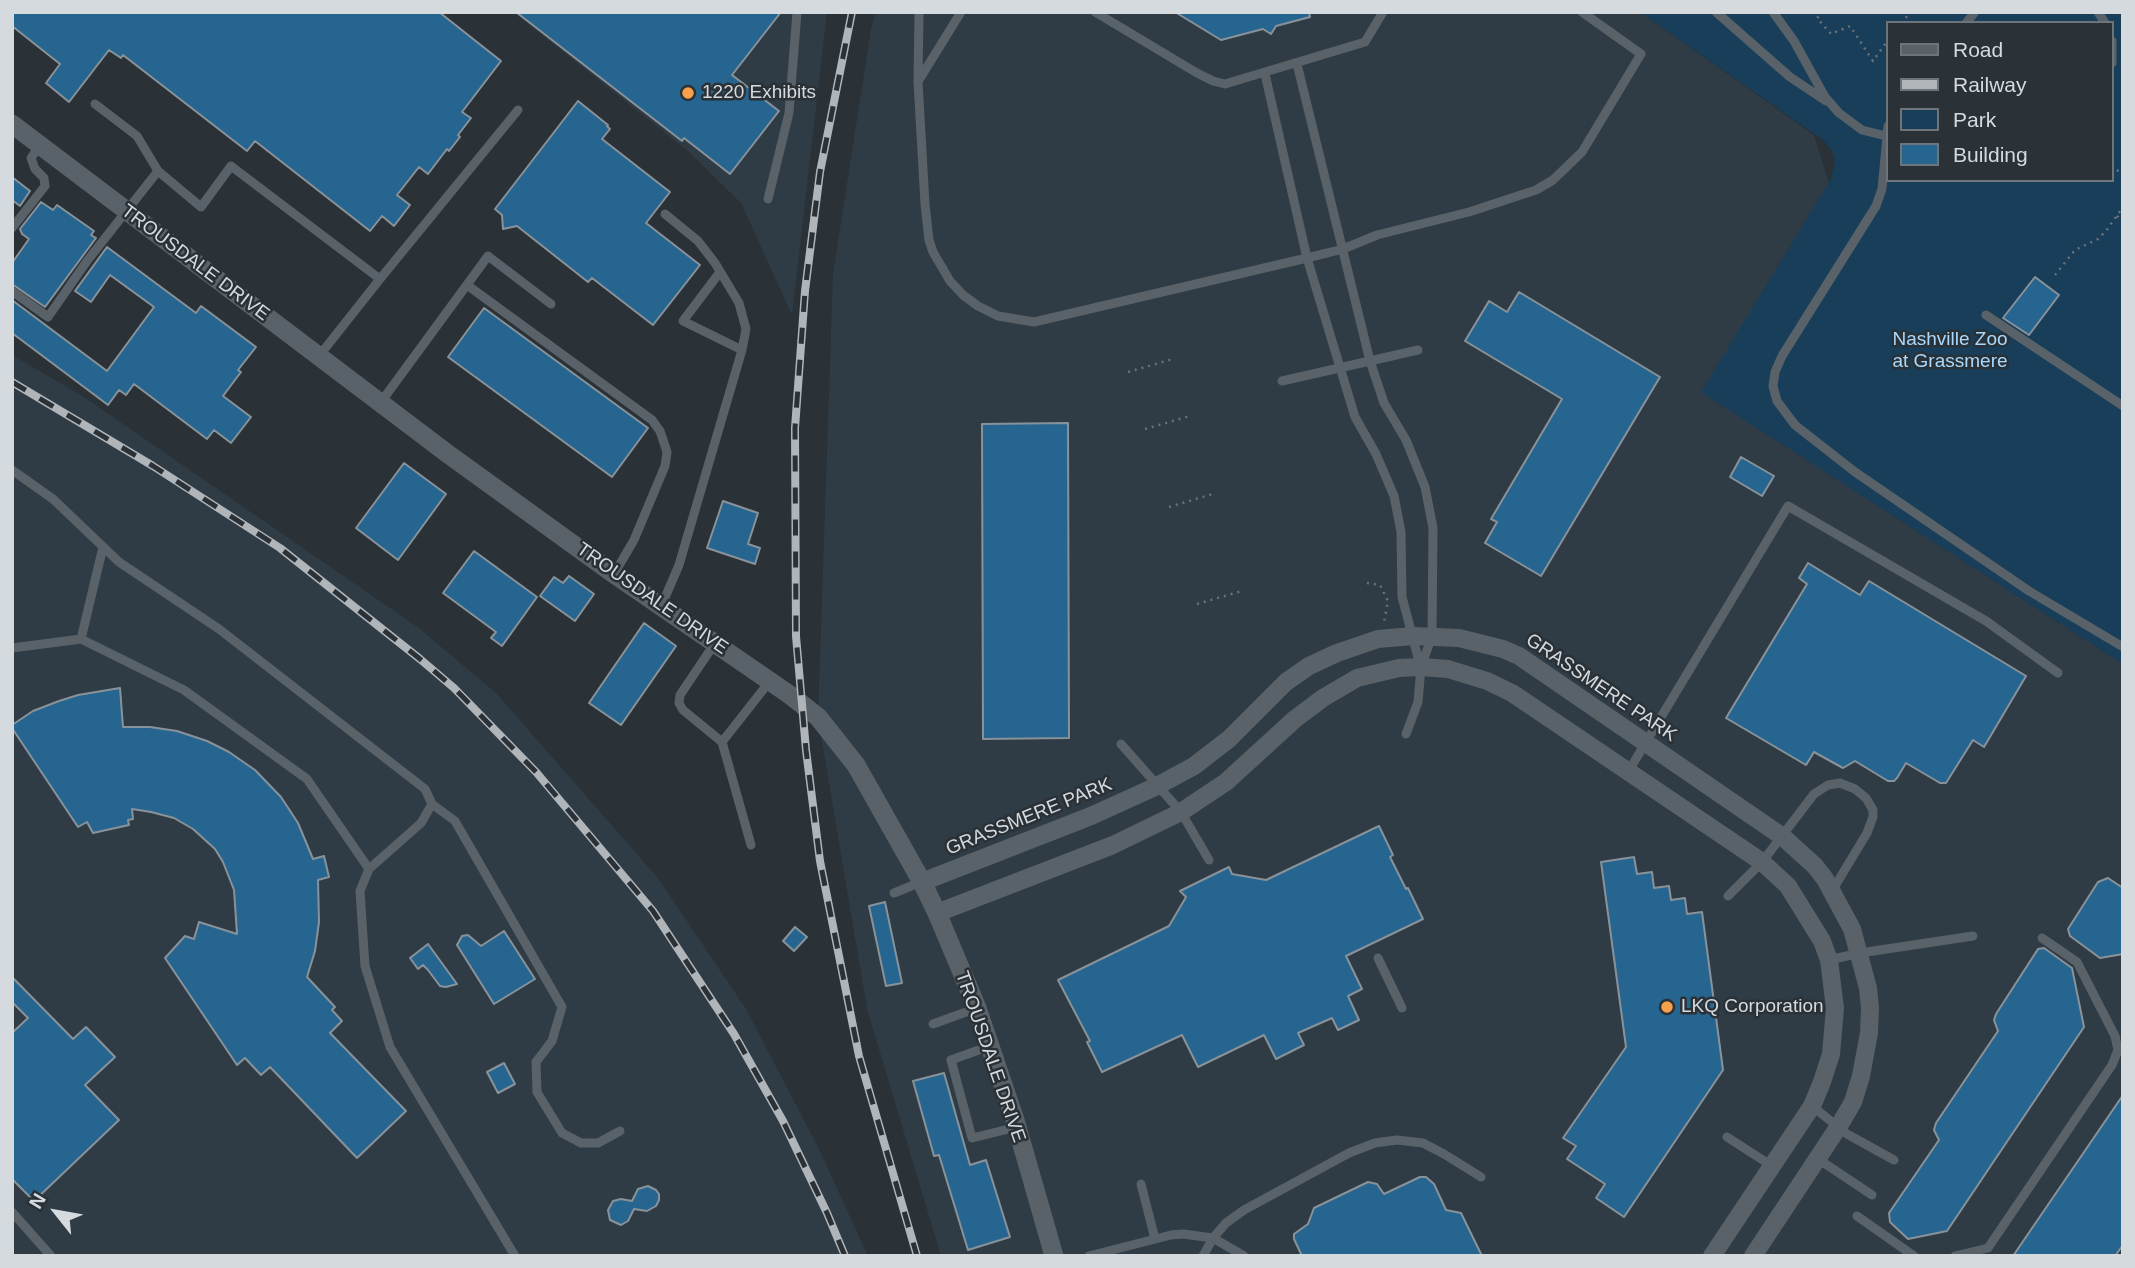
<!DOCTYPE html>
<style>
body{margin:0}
#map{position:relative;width:2135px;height:1268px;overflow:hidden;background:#2a3137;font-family:Arial,sans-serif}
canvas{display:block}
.frame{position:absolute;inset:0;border:14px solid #d5dade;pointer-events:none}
.legend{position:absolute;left:1886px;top:21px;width:228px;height:161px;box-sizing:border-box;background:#2a3137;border:2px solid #6e757a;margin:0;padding:9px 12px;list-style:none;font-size:21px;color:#d5dade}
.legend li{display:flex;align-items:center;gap:14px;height:35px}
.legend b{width:35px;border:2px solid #6e757a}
.north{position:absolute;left:21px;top:1177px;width:70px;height:70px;-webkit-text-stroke:5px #2a3137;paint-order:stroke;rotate:301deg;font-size:19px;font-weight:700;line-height:28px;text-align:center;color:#d5dade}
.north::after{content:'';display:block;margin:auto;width:24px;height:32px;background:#d5dade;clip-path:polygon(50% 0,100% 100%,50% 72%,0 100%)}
</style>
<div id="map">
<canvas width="2135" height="1268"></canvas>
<div class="frame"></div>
<ul class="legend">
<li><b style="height:9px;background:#596268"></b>Road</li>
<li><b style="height:9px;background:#b0b5ba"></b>Railway</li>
<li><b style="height:19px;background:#183e59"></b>Park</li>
<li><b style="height:19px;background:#26658f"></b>Building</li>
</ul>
<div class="north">N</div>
</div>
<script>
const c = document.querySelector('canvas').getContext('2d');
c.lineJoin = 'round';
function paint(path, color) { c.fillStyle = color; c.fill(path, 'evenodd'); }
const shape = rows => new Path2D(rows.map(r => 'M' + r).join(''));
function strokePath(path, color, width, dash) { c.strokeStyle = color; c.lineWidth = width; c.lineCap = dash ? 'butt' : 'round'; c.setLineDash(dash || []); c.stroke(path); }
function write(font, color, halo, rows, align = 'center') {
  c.font = font + ' Arial,sans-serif'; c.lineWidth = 5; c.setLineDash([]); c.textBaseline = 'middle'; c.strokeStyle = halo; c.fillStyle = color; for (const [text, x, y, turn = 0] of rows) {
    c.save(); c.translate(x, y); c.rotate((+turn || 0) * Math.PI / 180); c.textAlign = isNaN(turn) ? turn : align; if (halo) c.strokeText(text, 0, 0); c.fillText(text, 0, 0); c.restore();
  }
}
const built = shape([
 [513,12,827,12,792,315,741,203,688,151],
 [876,12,1640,12,1814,135,1829,183,1702,392,2123,664,2123,1256,941,1256,867,1009,818,717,833,274,871,29],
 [12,355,81,395,419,628,497,694,658,878,746,1009,819,1149,868,1256,12,1256]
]);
const green = shape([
 [1640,12,2123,12,2123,664,1701,392,1831,179,1835,160,1832,151,1823,140],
 [1888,23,2112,23,2112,180,1888,180]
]);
const building = shape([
 [12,12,439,12,501,61,462,112,471,118,458,135,460,137,449,151,447,149,428,174,419,167,397,195,410,205,394,226,382,216,370,231,255,141,247,151,123,55,121,58,109,50,69,102,46,83,60,64,12,26,12,12],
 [516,12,781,12,732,75,779,111,730,174,684,138,682,141,516,12],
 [1175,12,1309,12,1310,17,1276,26,1271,34,1263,29,1221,40,1175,12],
 [578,101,608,125,607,126,610,129,602,139,670,192,646,223,700,265,653,325,592,278,588,282,517,226,503,229,502,215,495,209,578,101],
 [12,177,30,191,20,206,12,200,12,177],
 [41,202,53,210,57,205,94,231,91,235,96,238,45,307,12,284,12,263,29,239,22,234,20,229,41,202],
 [107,247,196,313,201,306,256,347,238,370,241,372,223,396,251,417,231,443,214,430,207,439,134,384,126,395,119,390,108,405,12,333,12,300,107,371,154,307,110,275,91,302,75,291,107,247],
 [2035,277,2059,295,2029,335,2003,318,2035,277],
 [1519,292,1660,377,1541,576,1485,543,1497,522,1491,519,1562,399,1465,341,1489,301,1507,312,1519,292],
 [484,308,648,428,612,477,448,357,484,308],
 [1068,423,1069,738,983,739,982,424,1068,423],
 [1741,457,1774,476,1762,496,1730,477,1741,457],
 [404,463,446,494,398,560,356,528,404,463],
 [723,501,758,513,748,544,760,548,755,564,707,548,723,501],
 [474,551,537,597,502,646,491,638,496,632,443,593,474,551],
 [1808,563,1860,595,1869,581,2026,676,1984,747,1973,740,1946,783,1940,783,1906,763,1897,778,1894,781,1888,781,1855,761,1843,768,1814,752,1806,765,1726,718,1807,584,1799,578,1808,563],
 [569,576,594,594,575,621,540,596,554,577,563,583,569,576],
 [644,623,676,646,621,725,589,703,644,623],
 [120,688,123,727,150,727,177,731,207,741,229,752,255,770,281,797,298,823,313,859,324,856,329,877,318,880,319,922,315,951,307,977,335,1007,332,1010,342,1021,330,1033,406,1111,357,1158,270,1067,261,1075,245,1058,237,1065,165,958,185,936,194,939,199,922,237,934,234,890,223,862,215,849,193,829,174,818,151,812,132,809,133,819,128,820,129,825,93,833,87,822,78,827,12,728,12,725,33,711,59,701,78,695,120,688],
 [1379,826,1393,855,1390,857,1406,889,1408,888,1423,919,1346,956,1362,989,1348,996,1359,1020,1338,1030,1332,1018,1298,1033,1304,1045,1276,1059,1264,1035,1198,1067,1182,1035,1102,1072,1087,1042,1090,1041,1058,980,1169,926,1186,897,1180,891,1229,867,1232,874,1266,880,1379,826],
 [1634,857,1637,874,1652,872,1654,888,1669,886,1671,900,1685,898,1687,914,1702,912,1723,1070,1624,1217,1596,1198,1605,1184,1567,1159,1576,1146,1563,1138,1626,1047,1601,862,1634,857],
 [2108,878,2123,888,2123,954,2100,958,2070,936,2068,929,2098,882,2108,878],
 [885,902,902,983,886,986,869,906,885,902],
 [795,927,807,937,794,951,783,941,795,927],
 [504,931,535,979,494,1004,457,945,462,936,468,935,481,946,504,931],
 [428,944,457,984,446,987,440,986,428,970,423,965,418,969,410,958,428,944],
 [2044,948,2072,968,2084,1027,1947,1231,1908,1239,1890,1222,1889,1213,1939,1140,1934,1130,1936,1123,1998,1031,1994,1020,1996,1014,2038,949,2044,948],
 [12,977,73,1039,86,1027,115,1057,85,1085,119,1120,34,1201,12,1179,12,1033,28,1018,12,1002,12,977],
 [504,1063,515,1084,498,1093,487,1072,504,1063],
 [944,1073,970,1165,986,1160,1010,1237,968,1250,939,1155,934,1156,913,1081,944,1073],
 [2123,1095,2123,1245,2115,1256,2013,1256,2123,1095],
 [1420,1177,1426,1177,1434,1184,1446,1210,1461,1213,1482,1256,1302,1256,1294,1239,1294,1234,1308,1224,1314,1208,1368,1182,1377,1184,1384,1194,1420,1177],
 [648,1186,656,1190,659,1194,659,1200,656,1206,647,1211,634,1209,628,1221,621,1225,610,1220,608,1210,613,1201,621,1199,632,1201,638,1189,648,1186]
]);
const path = shape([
 [1824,12,1817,18,1831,34,1850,26,1873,61,1888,40],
 [1901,23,1911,12],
 [2112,165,2123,176],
 [2117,216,2123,222],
 [2055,275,2075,250,2098,239,2106,231,2123,207],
 [1128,372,1173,359],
 [1145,429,1190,416],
 [1169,507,1213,494],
 [1367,583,1380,585,1388,601,1384,622],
 [1197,604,1242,591]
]);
const service = shape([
 [919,12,918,82,925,204,929,240,933,252,950,281,963,295,978,306,998,316,1034,322,1307,258,1343,249,1377,235,1469,212,1536,190,1553,180,1582,152,1641,54,1582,12],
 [1095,12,1197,73,1213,81,1225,84,1365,42,1383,12],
 [1716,12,1790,77,1826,101],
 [1773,12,1794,41,1825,97,1839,113,1862,130,1886,136],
 [2098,12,2105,23],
 [1966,23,1975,12],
 [2112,41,2112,63],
 [1297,64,1370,361,1384,403,1406,440,1425,487,1433,528,1432,636,1421,667,1418,702,1406,734],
 [1265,74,1307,258,1355,417,1376,454,1394,496,1401,532,1402,597,1420,665],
 [919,80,961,12],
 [95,104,137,136,158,171],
 [1888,126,1882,189,1876,206,1782,356,1775,372,1773,386,1777,401,1795,425,1855,472,2029,591,2123,647],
 [768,199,789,113,797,12],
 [12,228,45,186,44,178,35,169,31,158,40,145],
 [720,272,683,321,742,350],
 [380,279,518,110],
 [467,285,652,420,660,431,667,452,665,466,634,540,614,574],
 [12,291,48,317,87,261,158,171,201,207,231,166,380,279,319,356],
 [1986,315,2123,406],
 [1282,381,1418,350],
 [381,402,488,256,551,304],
 [12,470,53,499,119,562,219,629,425,789,432,804,421,823,369,869,360,891,365,966,390,1047,515,1256],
 [661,607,679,565,742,350,746,329,739,303,715,263,698,241,665,214],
 [81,639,103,547],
 [715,643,680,695,679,703,683,710,722,742,751,845],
 [12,648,81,639,184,690,307,779,369,869],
 [722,742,770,681],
 [1121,744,1181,812,1209,860],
 [1628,772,1788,506,1986,621,2058,673],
 [432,804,455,821,562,1007,552,1041,536,1062,537,1092,562,1133,581,1143,598,1143,620,1131],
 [894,893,921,882],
 [1728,896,1762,862,1814,794,1828,785,1840,783,1855,789,1866,798,1873,810,1873,817,1867,833,1832,891],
 [1378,958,1402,1008],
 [1829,960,1860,953,1973,936],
 [933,1024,977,1008],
 [990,1046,951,1060,972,1138,1017,1127],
 [1812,1106,1847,1134,1894,1160],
 [1727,1137,1772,1166],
 [1818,1159,1872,1195],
 [1141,1184,1155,1239],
 [12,1212,51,1256],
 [1857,1216,1914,1256],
 [1089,1256,1171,1235,1183,1234,1213,1238,1203,1256],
 [1244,1256,1213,1238,1226,1223,1244,1210,1349,1153,1375,1143,1397,1140,1423,1143,1444,1154,1481,1177],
 [1955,1256,1988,1248,2112,1065,2118,1050,2115,1036,2077,962,2042,938]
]);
const minor = shape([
 [922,882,1091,816,1157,786,1194,766,1229,739,1286,682,1309,666,1337,653,1378,639,1413,636,1459,638,1503,649,1519,656,1783,837,1815,866,1825,879,1852,929,1868,988,1870,1008,1869,1033,1861,1076,1853,1102,1839,1126,1753,1256],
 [937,913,1113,845,1181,812,1226,782,1295,719,1323,698,1357,678,1399,668,1421,667,1448,669,1487,681,1512,693,1762,862,1788,886,1822,941,1829,960,1835,1008,1831,1054,1822,1082,1812,1106,1712,1256]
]);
const tertiary = shape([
 [12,124,448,454,614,574,790,695,818,717,856,765,922,882,937,913,977,1008,1015,1120,1054,1256]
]);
const rail = shape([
 [852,12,820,172,805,291,795,428,796,636,806,750,820,861,859,1056,917,1256],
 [12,382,153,466,280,548,420,659,454,688,536,772,653,911,734,1034,783,1121,827,1213,845,1256]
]);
const markers = [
 [688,93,7,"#f8a04b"],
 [1667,1007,7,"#f8a04b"]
];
const poiNames = [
 ["1220 Exhibits",702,93],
 ["LKQ Corporation",1681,1007]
];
const streetNames = [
 ["TROUSDALE DRIVE",195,263,37],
 ["TROUSDALE DRIVE",652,599,35],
 ["GRASSMERE PARK",1601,688,34],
 ["GRASSMERE PARK",1029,817,-22],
 ["TROUSDALE DRIVE",990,1057,71]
];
const parkNames = [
 ["Nashville Zoo",1950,340],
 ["at Grassmere",1950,362]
];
paint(built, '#2f3c46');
paint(green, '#183e59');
paint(building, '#26658f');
strokePath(building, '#899299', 2);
strokePath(path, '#6b7177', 2.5, [2, 5]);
strokePath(service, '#596268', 9);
strokePath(minor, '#596268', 18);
strokePath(tertiary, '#596268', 19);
strokePath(rail, '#b0b5ba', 8);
strokePath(rail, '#2a3137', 5, [16]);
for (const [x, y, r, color] of markers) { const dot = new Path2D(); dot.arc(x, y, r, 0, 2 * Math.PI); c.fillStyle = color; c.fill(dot); strokePath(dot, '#2a3137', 2.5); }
write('19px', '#d5dade', '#2a3137', poiNames, 'left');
write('19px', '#d5dade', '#2a3137', streetNames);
write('19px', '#a7d9fe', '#2a3137', parkNames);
</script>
